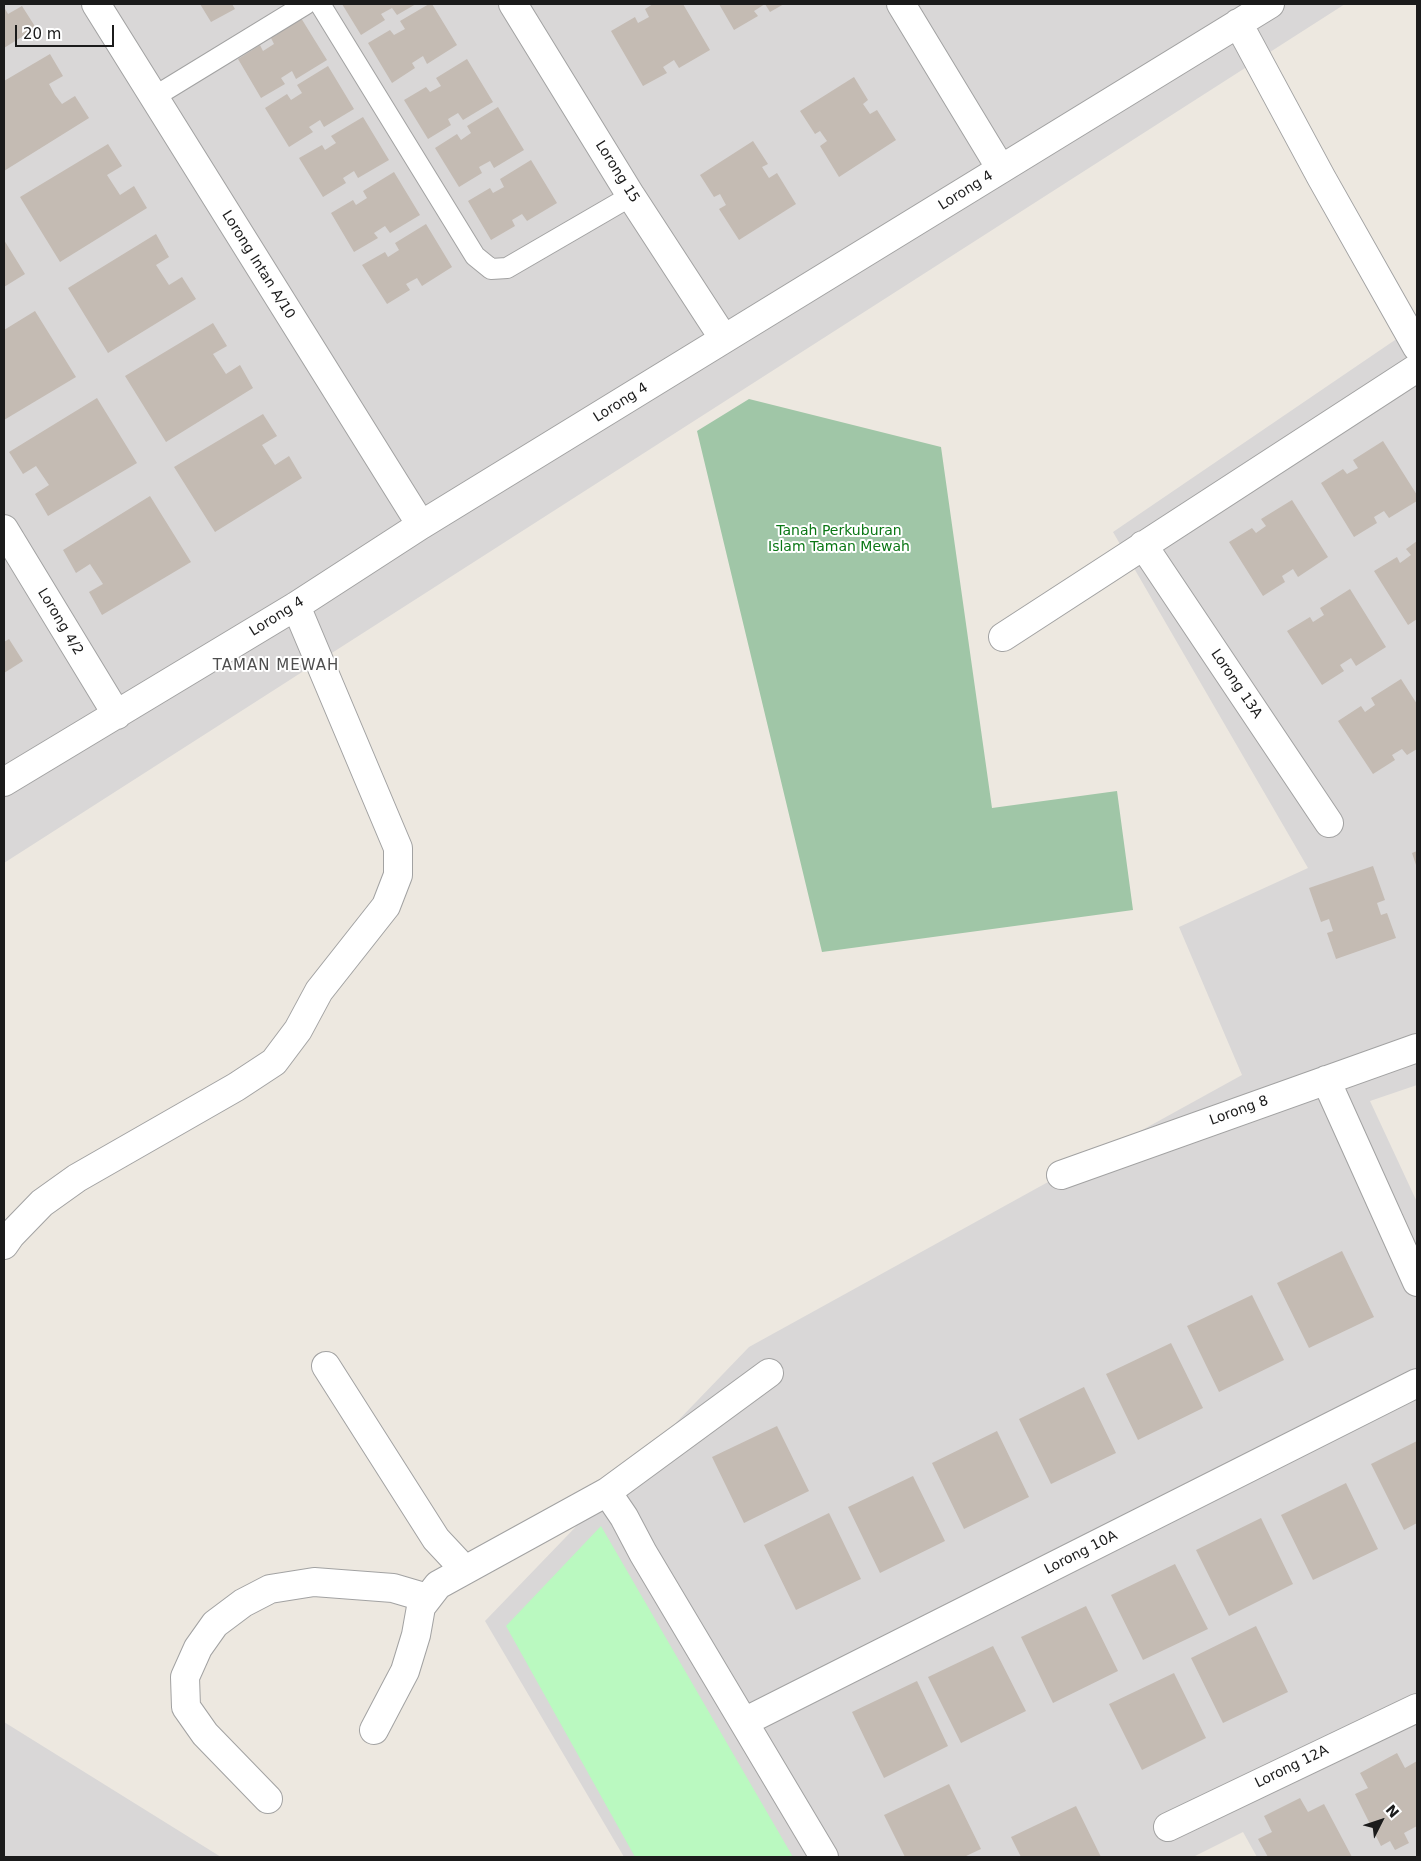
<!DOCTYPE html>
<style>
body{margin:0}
#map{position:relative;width:1421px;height:1861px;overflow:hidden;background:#ede8e0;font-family:"DejaVu Sans",sans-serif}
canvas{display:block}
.frame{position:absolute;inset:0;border:5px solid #1b1b1b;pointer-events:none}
.north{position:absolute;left:1356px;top:1796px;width:50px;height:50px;-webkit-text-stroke:4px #fff;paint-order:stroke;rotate:49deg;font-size:14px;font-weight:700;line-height:20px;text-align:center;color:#1b1b1b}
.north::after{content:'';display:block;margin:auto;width:18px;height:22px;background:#1b1b1b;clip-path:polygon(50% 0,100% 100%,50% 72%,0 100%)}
.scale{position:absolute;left:15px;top:25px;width:99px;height:22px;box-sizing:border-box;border:2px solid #1b1b1b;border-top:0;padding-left:6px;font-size:15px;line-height:18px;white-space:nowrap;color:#1b1b1b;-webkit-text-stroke:4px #fff;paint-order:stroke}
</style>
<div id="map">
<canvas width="1421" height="1861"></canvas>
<div class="frame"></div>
<div class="north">N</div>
<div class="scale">20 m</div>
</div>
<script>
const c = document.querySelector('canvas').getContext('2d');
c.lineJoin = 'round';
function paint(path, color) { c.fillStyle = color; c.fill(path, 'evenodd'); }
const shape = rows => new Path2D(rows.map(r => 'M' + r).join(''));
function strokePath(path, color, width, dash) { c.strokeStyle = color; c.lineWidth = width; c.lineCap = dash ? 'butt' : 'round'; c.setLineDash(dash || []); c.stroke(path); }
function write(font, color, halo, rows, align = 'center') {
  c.font = font + ' "DejaVu Sans",sans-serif'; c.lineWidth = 4; c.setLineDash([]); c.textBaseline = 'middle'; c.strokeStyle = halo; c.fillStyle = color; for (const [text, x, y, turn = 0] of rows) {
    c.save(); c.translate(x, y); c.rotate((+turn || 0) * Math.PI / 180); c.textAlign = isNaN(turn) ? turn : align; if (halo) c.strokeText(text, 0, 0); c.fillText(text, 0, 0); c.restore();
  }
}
const residential = shape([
 [4,4,1345,4,4,863],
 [1417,325,1417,1085,1370,1101,1417,1202,1417,1857,1257,1857,1243,1832,1193,1857,624,1857,485,1621,749,1347,1242,1075,1179,927,1308,868,1113,532],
 [4,1722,221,1857,4,1857]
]);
const cemetery = shape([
 [749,399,941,447,992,808,1117,791,1133,910,822,952,697,431]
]);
const park = shape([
 [601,1526,793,1857,635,1857,506,1626]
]);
const building = shape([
 [200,4,232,4,235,9,211,22],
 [342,4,416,4,397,15,392,8,381,14,385,20,361,35],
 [429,4,432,4,457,45,427,64,423,56,412,63,415,68,392,83,368,43,390,30,394,35,405,29,400,21],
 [653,4,683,4,710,50,679,68,674,60,663,67,667,73,643,86,611,31,635,17,638,23,649,17,645,9],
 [719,4,784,4,770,12,765,4,754,11,758,16,734,30],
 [22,6,36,28,4,48,4,7,8,14],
 [301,18,327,60,296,79,292,71,281,78,285,84,261,98,238,59,260,45,263,51,274,44,270,36],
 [50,54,63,76,49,84,55,95,62,104,75,96,89,118,4,171,4,81],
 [467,59,493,102,463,120,458,113,448,119,451,125,428,139,404,100,426,87,430,92,441,86,436,78],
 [328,66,354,109,324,127,320,120,309,127,313,132,289,147,265,108,287,94,291,100,302,93,297,85],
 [854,77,868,100,863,104,870,114,877,110,896,140,839,177,820,146,827,141,820,131,815,134,800,111],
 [498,107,524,150,494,168,490,161,479,167,482,173,459,187,435,148,457,134,461,140,471,133,467,126],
 [363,117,389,160,358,178,354,171,343,178,346,183,323,197,299,158,322,145,325,150,336,143,331,136],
 [753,141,768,164,762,167,769,178,777,173,796,204,739,240,719,209,726,205,720,194,714,197,700,175],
 [108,144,122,166,107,175,120,195,134,186,147,208,60,262,20,197],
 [531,160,557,203,527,221,522,214,512,220,515,226,491,240,468,201,490,188,493,193,504,187,500,179],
 [394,172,420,215,390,233,385,226,374,233,378,238,354,252,331,213,353,200,356,205,367,198,363,191],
 [426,224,452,267,422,286,417,278,406,284,410,290,387,304,362,265,385,252,388,257,399,250,395,243],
 [156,234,169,257,156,265,169,285,182,277,196,299,108,353,68,288],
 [4,240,25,274,4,287],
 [35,311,76,377,4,420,4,330],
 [213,323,227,346,213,354,226,374,240,365,253,388,166,442,125,376],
 [97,398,137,463,48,516,35,494,49,485,36,466,23,474,9,452],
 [263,414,277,436,262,445,275,465,289,456,302,478,215,532,174,467],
 [1383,441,1417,495,1417,501,1389,518,1384,511,1374,517,1377,523,1354,537,1321,483,1343,469,1347,474,1358,468,1353,460],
 [150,496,191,562,102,615,89,592,103,584,90,564,76,573,63,550],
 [1292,500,1328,557,1298,577,1293,569,1282,576,1285,582,1263,596,1229,542,1252,528,1256,533,1266,526,1261,519],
 [1417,541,1417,619,1408,625,1374,571,1397,557,1400,563,1411,555,1406,549],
 [1350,589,1386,647,1356,666,1351,658,1340,665,1344,671,1322,685,1287,631,1310,617,1313,622,1324,615,1320,608],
 [9,639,23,661,4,673,4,642],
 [1401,679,1417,704,1417,749,1407,755,1402,749,1392,755,1395,760,1373,774,1338,721,1361,706,1365,712,1375,705,1371,698],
 [1417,851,1417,868,1412,853],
 [1373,866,1385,900,1377,903,1381,915,1387,913,1396,938,1336,959,1327,933,1333,931,1329,919,1321,922,1309,888],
 [1342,1251,1374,1317,1309,1348,1277,1283],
 [1252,1295,1284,1360,1219,1392,1187,1326],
 [1171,1343,1203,1408,1138,1440,1106,1374],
 [1084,1387,1116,1453,1051,1484,1019,1419],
 [777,1426,809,1491,744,1523,712,1457],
 [997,1431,1029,1497,964,1529,932,1463],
 [1417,1441,1417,1523,1404,1530,1371,1464],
 [913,1476,945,1541,880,1573,848,1507],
 [1346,1483,1378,1549,1313,1580,1281,1515],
 [829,1513,861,1579,796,1610,764,1545],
 [1261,1518,1293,1584,1229,1616,1196,1550],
 [1175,1564,1208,1629,1143,1660,1111,1595],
 [1086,1606,1118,1671,1053,1703,1021,1637],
 [1256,1626,1288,1692,1223,1723,1191,1658],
 [993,1646,1026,1711,961,1743,928,1677],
 [1174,1673,1206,1738,1142,1770,1109,1704],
 [917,1681,948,1746,884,1778,852,1712],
 [1397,1753,1405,1768,1417,1761,1417,1826,1404,1833,1409,1843,1395,1850,1390,1841,1381,1846,1355,1794,1368,1788,1360,1773],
 [949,1784,981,1849,964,1857,905,1857,884,1815],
 [1300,1798,1308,1812,1324,1804,1352,1857,1268,1857,1258,1839,1272,1832,1264,1816],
 [1076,1806,1101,1857,1021,1857,1011,1837]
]);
const service = shape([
 [320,4,475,256,491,269,507,268,631,196],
 [154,97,306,4]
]);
const minor = shape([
 [96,4,421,525],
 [513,4,631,196,724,339],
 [901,4,1001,169],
 [1238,23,1321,177,1417,347],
 [4,529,117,715],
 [1143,545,1329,823],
 [1003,637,1417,368],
 [4,782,296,606,421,525,1270,4],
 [1326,1080,1417,1282],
 [1061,1175,1417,1048],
 [4,1245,11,1235,42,1203,77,1178,236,1087,274,1062,298,1030,319,991,386,906,398,875,398,848,296,606],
 [326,1366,436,1539,465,1570],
 [769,1373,607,1492,624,1517,643,1553,824,1857],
 [744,1722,1417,1383],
 [374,1730,405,1671,416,1635,421,1607,438,1585,607,1492],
 [268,1799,205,1734,186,1707,185,1677,198,1648,215,1624,243,1603,270,1589,314,1582,393,1588,427,1598],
 [1168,1827,1417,1708]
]);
const streetNames = [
 ["Lorong 15",617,172,58],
 ["Lorong 4",966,191,-32],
 ["Lorong Intan A/10",258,265,58],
 ["Lorong 4",621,403,-32],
 ["Lorong 4",277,617,-32],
 ["Lorong 4/2",60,622,59],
 ["Lorong 13A",1236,684,56],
 ["Lorong 8",1239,1111,-20],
 ["Lorong 10A",1081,1553,-27],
 ["Lorong 12A",1292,1767,-26]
];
const parkNames = [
 ["Tanah Perkuburan",839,531],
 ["Islam Taman Mewah",839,547]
];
const neighbourhoodNames = [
 ["TAMAN MEWAH",276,666]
];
paint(residential, '#d9d7d7');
paint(cemetery, '#a0c6a7');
paint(park, '#baf9c0');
paint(building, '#c4bbb3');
strokePath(service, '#a2a2a2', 22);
strokePath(minor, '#a2a2a2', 30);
strokePath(service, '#fff', 20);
strokePath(minor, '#fff', 28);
write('14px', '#1b1b1b', '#fff', streetNames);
write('14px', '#0a7715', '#fff', parkNames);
c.letterSpacing = '1px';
write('15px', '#4e4e4e', '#fff', neighbourhoodNames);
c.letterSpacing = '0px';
</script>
